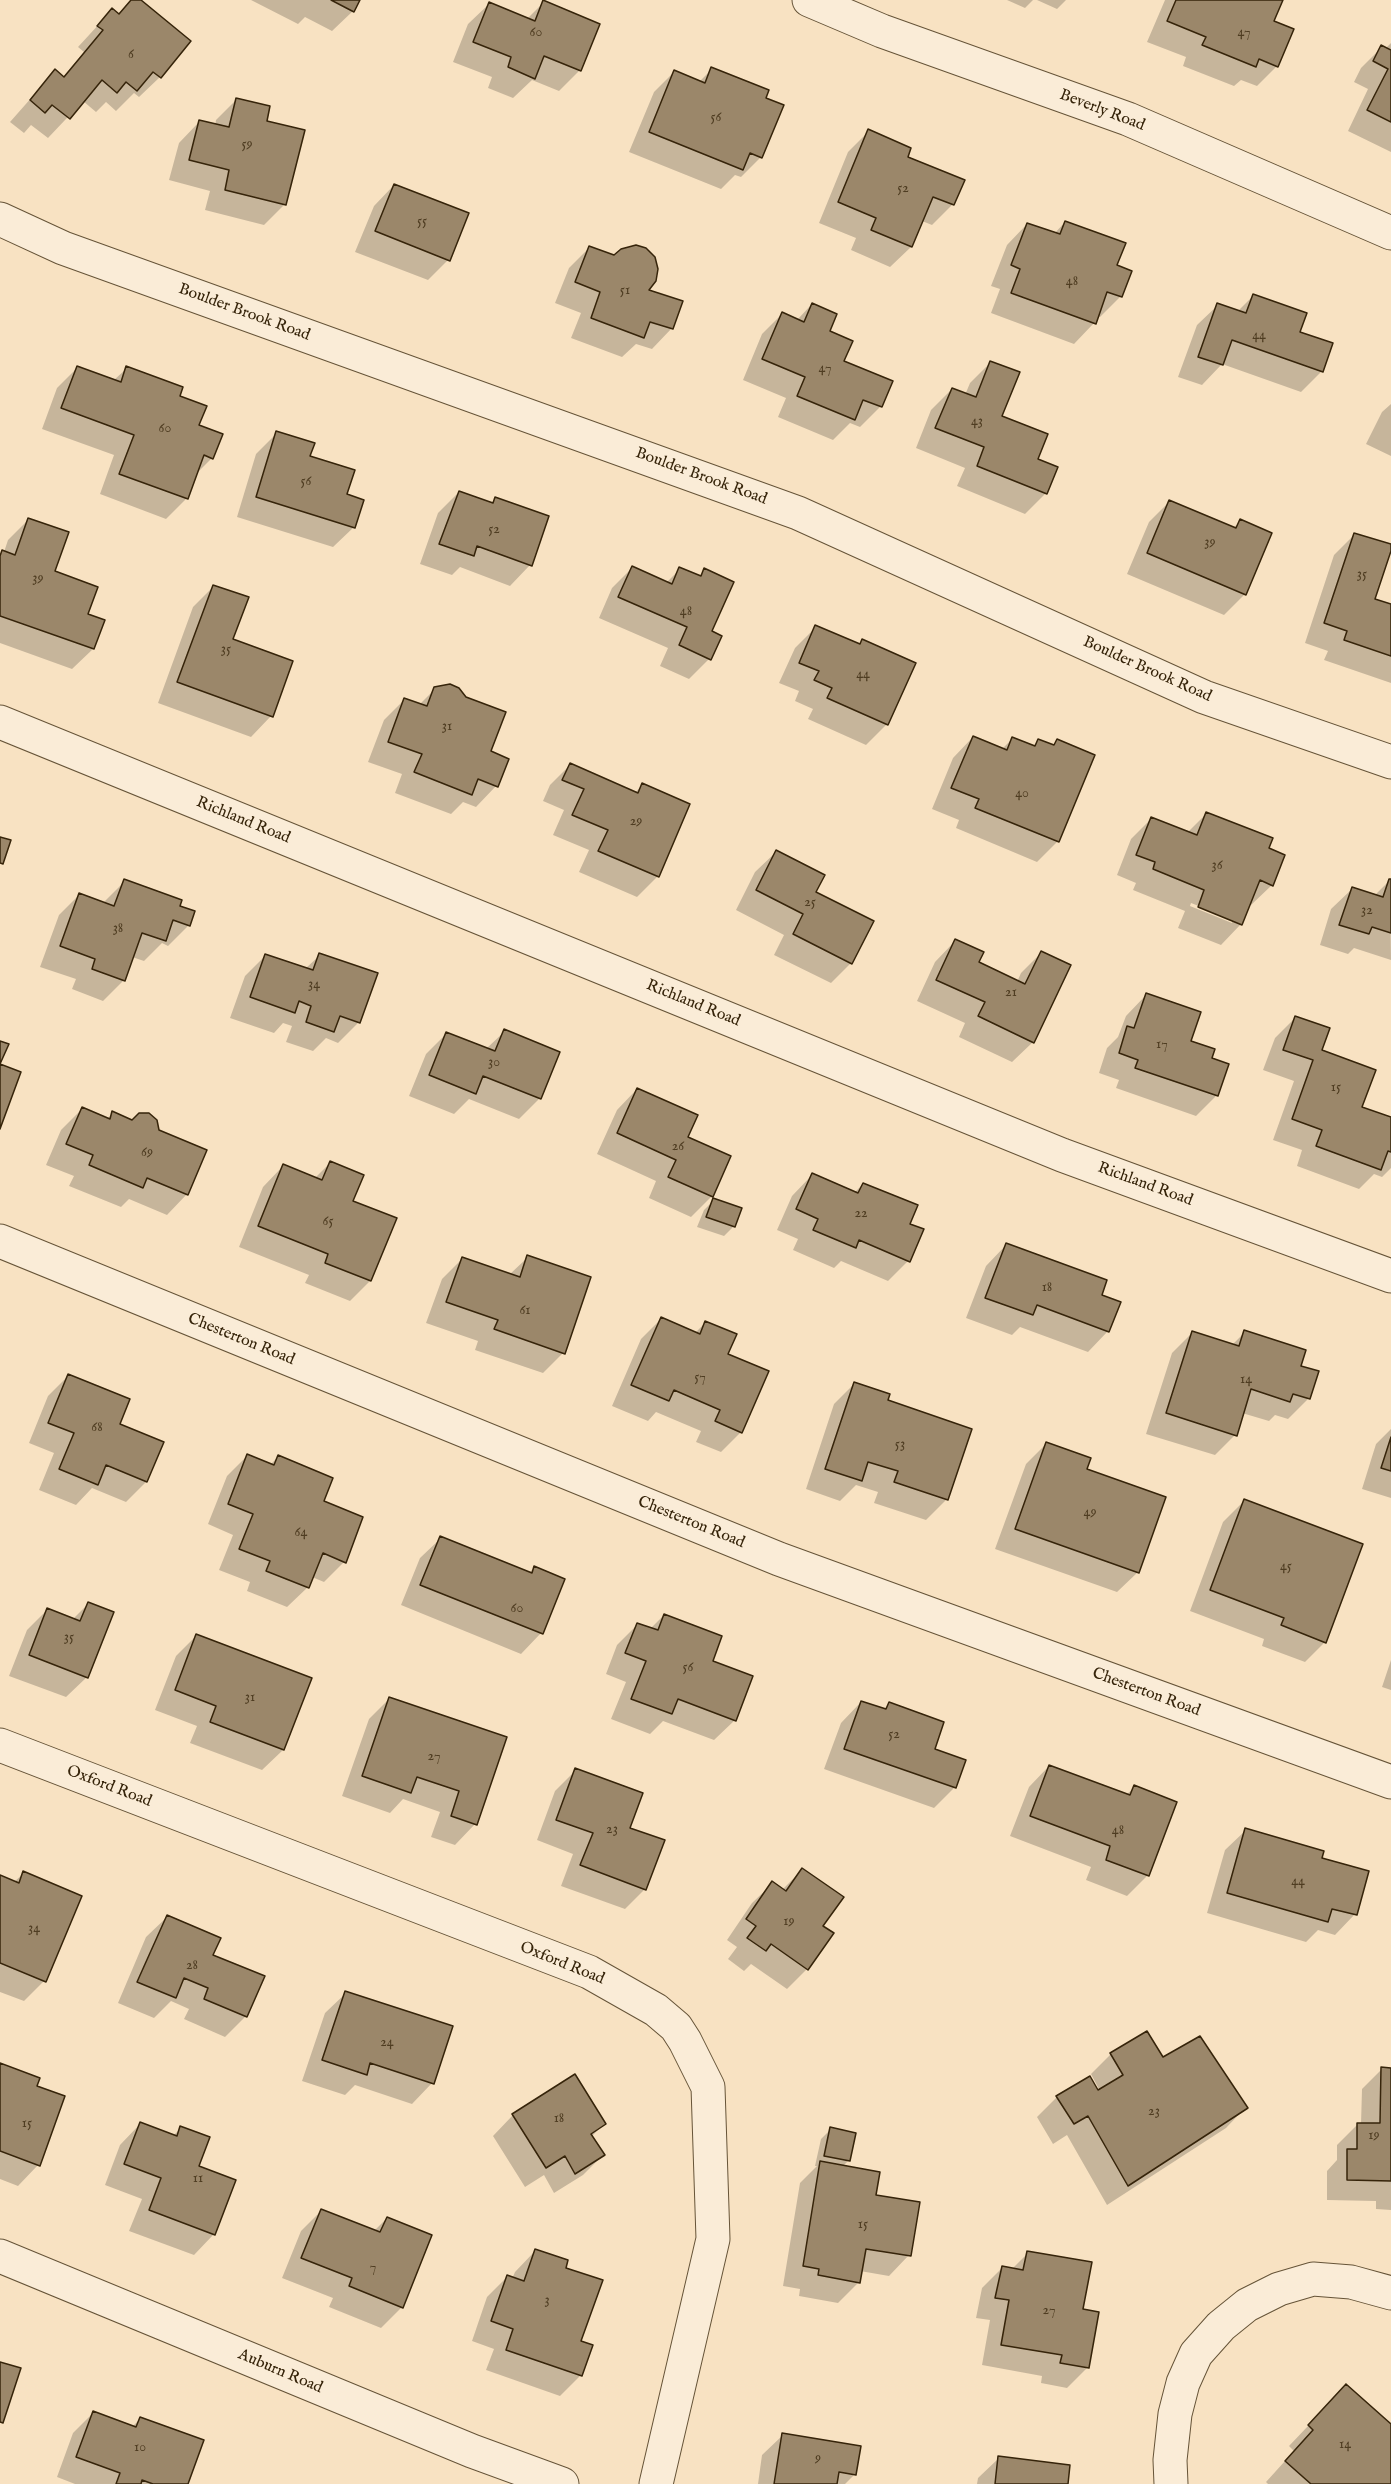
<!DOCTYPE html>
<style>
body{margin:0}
canvas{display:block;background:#f8e2c2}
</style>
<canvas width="1391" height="2484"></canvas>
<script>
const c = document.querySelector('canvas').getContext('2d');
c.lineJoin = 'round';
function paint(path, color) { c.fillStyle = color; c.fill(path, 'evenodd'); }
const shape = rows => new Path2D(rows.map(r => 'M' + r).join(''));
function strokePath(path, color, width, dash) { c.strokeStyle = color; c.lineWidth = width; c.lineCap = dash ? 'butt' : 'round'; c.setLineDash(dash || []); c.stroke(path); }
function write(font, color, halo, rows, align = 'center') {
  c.font = font + ' "IM FELL English",serif'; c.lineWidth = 4.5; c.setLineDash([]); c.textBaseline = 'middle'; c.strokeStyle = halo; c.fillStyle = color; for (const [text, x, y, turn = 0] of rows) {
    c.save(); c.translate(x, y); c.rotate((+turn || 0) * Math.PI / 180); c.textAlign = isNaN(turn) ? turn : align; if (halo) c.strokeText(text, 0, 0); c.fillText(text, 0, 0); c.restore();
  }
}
const shadow = shape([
 [132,0,139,0,160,77,139,97,134,93,116,111,106,102,96,112,83,101,48,138,31,125,24,133,10,122,55,71,62,78,84,52,78,47,112,10,118,14],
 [251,0,358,0,353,11,332,31,305,17,298,24],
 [1007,0,1033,0,1025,8],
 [1037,0,1066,0,1057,9],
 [1165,0,1281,0,1272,21,1277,66,1257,86,1241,80,1234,86,1183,66,1186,57,1147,42],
 [544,2,580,70,559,91,532,80,513,98,488,88,492,77,453,62,468,24,489,4,527,19],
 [1391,43,1391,152,1348,131,1368,89,1354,82,1361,68,1382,47,1385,49],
 [712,69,764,99,761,157,741,177,735,175,721,189,629,152,654,92,674,72,699,82],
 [237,99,265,122,303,131,284,205,264,225,205,210,210,191,169,180,179,143,199,122,215,126,216,120],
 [869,131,906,158,953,204,932,225,922,221,911,247,890,267,851,250,856,238,819,223,848,152],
 [394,185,448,260,428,280,355,252,374,206],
 [1065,222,1115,266,1121,296,1100,317,1097,316,1094,323,1074,344,991,313,1000,289,991,286,1007,245,1027,224,1054,234],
 [589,248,646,290,672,328,652,349,636,344,622,357,571,338,581,313,555,303,569,268],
 [1253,296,1298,333,1331,344,1321,372,1301,392,1222,364,1202,385,1178,377,1197,325,1218,305,1237,312],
 [812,304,842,362,891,382,880,407,860,427,850,423,833,440,778,417,786,398,743,380,762,334,782,314,797,320],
 [991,362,1000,416,1036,460,1046,493,1025,514,957,486,965,468,916,448,931,410,952,389,965,395,970,383],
 [77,368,113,381,127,368,178,397,197,426,212,458,195,475,187,498,166,519,100,494,114,455,42,429,57,388],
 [1391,404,1391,456,1366,444,1382,412],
 [277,433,308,457,345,495,354,527,333,547,237,517,256,454],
 [459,492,490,504,495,499,530,565,510,586,460,567,452,575,420,564,438,513],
 [1169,502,1233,528,1241,521,1245,594,1224,615,1127,574,1149,522],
 [29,519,53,572,87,615,93,649,72,669,0,643,0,554,4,552,8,540],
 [1355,534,1391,546,1373,600,1391,606,1391,683,1324,660,1328,651,1305,643,1334,555],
 [632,568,666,583,680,569,698,577,705,570,709,659,689,679,660,666,668,648,599,618,612,588],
 [214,586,231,640,271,716,251,737,158,703,193,607],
 [816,627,858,645,862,641,887,724,866,745,808,719,813,709,795,701,799,691,779,683,795,648],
 [435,689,489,752,507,760,496,786,476,807,463,802,451,814,395,793,402,774,368,762,384,720,405,699,419,705],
 [973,737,1002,749,1012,739,1032,747,1038,741,1052,746,1057,741,1058,841,1037,862,956,828,959,820,932,809,953,758],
 [570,765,635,793,642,785,658,876,637,897,579,872,589,850,553,835,564,810,543,801,550,785],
 [1206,814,1267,849,1272,885,1251,905,1249,904,1241,924,1221,945,1178,928,1185,911,1133,890,1136,883,1117,875,1131,839,1151,819,1187,833],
 [1191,903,1232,919,1232,923,1190,906],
 [776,852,851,963,831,983,774,955,784,935,736,910,755,872],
 [1390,880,1391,960,1354,948,1348,954,1320,945,1331,909,1352,889,1375,895],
 [125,881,178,907,189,925,168,946,162,943,144,961,132,957,124,980,103,1001,72,989,76,979,40,967,59,915,79,895,103,903],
 [955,941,977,963,1017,982,1021,973,1041,953,1033,1042,1012,1062,959,1037,965,1023,917,1001,935,962],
 [266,955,305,969,320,955,359,1022,338,1043,326,1038,313,1051,286,1042,292,1026,283,1023,274,1033,230,1018,245,976],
 [1146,995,1189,1042,1210,1059,1217,1095,1196,1116,1116,1088,1119,1080,1099,1073,1107,1048,1118,1037,1126,1016],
 [1296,1017,1360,1108,1391,1119,1391,1168,1382,1177,1374,1174,1359,1189,1297,1166,1302,1150,1273,1140,1294,1081,1263,1070,1275,1038],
 [505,1031,540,1098,519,1119,469,1099,454,1114,409,1096,426,1054,446,1034,486,1049],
 [637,1089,686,1138,712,1196,691,1217,649,1198,656,1181,597,1154,617,1110],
 [82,1109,107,1119,113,1113,158,1131,187,1194,167,1215,129,1199,121,1207,69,1186,74,1176,46,1165,61,1130],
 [330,1163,351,1201,370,1281,350,1301,305,1283,309,1275,239,1247,263,1187,283,1166,314,1179],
 [812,1175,854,1193,863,1184,908,1224,908,1261,888,1281,841,1261,834,1268,793,1250,798,1239,777,1230,792,1196],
 [714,1200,734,1226,724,1236,697,1227,704,1210],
 [1006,1245,1108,1331,1088,1352,1020,1327,1012,1335,966,1318,986,1266],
 [528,1257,563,1353,543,1373,475,1350,478,1341,426,1323,442,1279,462,1259,509,1275],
 [661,1319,695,1333,705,1323,726,1354,741,1432,721,1452,696,1442,701,1431,656,1412,648,1421,612,1406,641,1339],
 [1245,1332,1299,1367,1309,1398,1288,1419,1275,1415,1269,1421,1242,1413,1235,1435,1215,1455,1146,1434,1172,1353,1192,1333,1232,1345],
 [68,1376,118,1424,146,1482,126,1502,92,1488,76,1505,39,1490,54,1453,29,1443,48,1396],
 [855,1383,886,1401,947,1499,926,1520,874,1503,878,1492,856,1485,840,1501,806,1489,834,1404],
 [1391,1429,1391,1498,1362,1489,1376,1444],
 [1046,1444,1085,1470,1138,1572,1117,1592,995,1549,1026,1464],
 [248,1455,270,1465,278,1457,322,1502,344,1562,324,1582,312,1577,308,1587,287,1607,247,1591,250,1582,219,1570,233,1535,208,1524,227,1476],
 [1244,1501,1325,1642,1305,1662,1262,1646,1264,1639,1190,1611,1223,1522],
 [441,1538,529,1573,534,1568,541,1633,521,1654,401,1605,420,1558],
 [88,1604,87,1677,66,1697,9,1676,27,1630,47,1610,72,1620],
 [664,1615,711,1661,735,1720,714,1740,663,1721,650,1734,611,1719,626,1682,606,1674,617,1645,638,1624,650,1629],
 [196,1636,283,1750,262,1770,190,1743,197,1726,155,1710,176,1656],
 [1391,1660,1391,1690,1382,1687],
 [389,1699,505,1738,475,1824,455,1845,431,1837,440,1812,403,1799,390,1813,342,1796,369,1719],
 [861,1702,883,1710,889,1704,933,1750,955,1787,934,1808,824,1769,841,1723],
 [1049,1766,1126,1795,1135,1787,1148,1875,1127,1896,1086,1880,1091,1867,1010,1836,1029,1787],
 [576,1770,628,1829,645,1889,625,1909,561,1886,573,1854,537,1840,555,1791],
 [1246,1830,1320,1859,1355,1914,1335,1935,1318,1930,1306,1942,1207,1913,1225,1850],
 [802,1870,821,1927,807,1969,787,1989,751,1964,744,1971,728,1959,737,1947,727,1940,752,1903,773,1883,782,1890],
 [24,1873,44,1981,24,2001,0,1992,0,1876,14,1882],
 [167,1917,211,1956,246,2016,225,2037,184,2019,189,2009,171,2001,154,2018,118,2003,146,1937],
 [346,1993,432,2083,412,2104,355,2085,345,2095,302,2081,325,2013],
 [1111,2054,1162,2059,1246,2107,1226,2128,1107,2205,1067,2135,1053,2144,1037,2117,1057,2097,1099,2089,1091,2074],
 [0,2065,35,2087,38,2165,18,2186,0,2179],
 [1382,2069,1391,2069,1391,2210,1376,2209,1376,2201,1327,2200,1327,2171,1337,2160,1337,2145,1358,2124,1361,2124,1362,2089],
 [513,2115,604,2124,591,2137,603,2155,583,2175,554,2193,544,2175,525,2187,493,2136],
 [140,2124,173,2136,181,2128,197,2166,214,2234,194,2255,129,2231,142,2199,105,2185,120,2145],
 [831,2129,848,2161,842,2167,874,2196,909,2255,889,2276,860,2271,859,2282,838,2303,799,2296,800,2289,783,2286,800,2183,817,2166,815,2166,821,2139],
 [321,2211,374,2231,387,2218,402,2307,381,2328,329,2307,333,2298,282,2278,301,2231],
 [535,2251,564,2269,579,2342,581,2375,560,2396,486,2370,494,2349,472,2341,487,2297,507,2277,512,2279,515,2272],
 [1028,2253,1081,2310,1088,2367,1067,2388,1041,2383,1042,2376,982,2365,990,2320,976,2318,982,2288,1002,2268,1011,2270],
 [1346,2386,1391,2426,1391,2484,1268,2484,1266,2482,1294,2451,1289,2446],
 [93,2413,132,2427,140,2419,186,2484,75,2484,57,2477,73,2433],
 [783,2435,855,2474,845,2484,758,2484,762,2455],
 [999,2458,1066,2484,977,2484,978,2478]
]);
const building = shape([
 [131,0,141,0,191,41,161,78,153,72,137,91,126,82,117,93,102,80,70,119,52,105,45,113,30,100,55,69,64,77,103,30,97,26,112,8,119,14,131,0],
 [331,0,360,0,354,12,331,0],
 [543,0,600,24,581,71,544,56,535,79,508,67,511,57,473,42,489,2,535,21,543,0],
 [1176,0,1283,0,1274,21,1294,29,1278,67,1259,59,1256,67,1202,45,1206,37,1167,21,1176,0],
 [1381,45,1391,50,1391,122,1367,110,1388,69,1373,61,1381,45],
 [711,67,769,90,766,98,784,105,762,158,750,153,743,170,649,132,674,70,705,83,711,67],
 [236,98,270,106,267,121,305,130,286,205,225,190,229,170,189,160,199,120,229,127,236,98],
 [868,129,911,148,908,157,965,180,954,205,933,197,912,247,871,230,876,218,838,202,868,129],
 [394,184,469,213,450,261,375,231,394,184],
 [1065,221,1126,243,1117,265,1132,271,1122,297,1107,292,1096,324,1011,293,1020,269,1011,265,1027,223,1060,234,1065,221],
 [636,245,646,248,655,257,658,269,656,281,649,290,683,301,673,329,650,322,644,338,591,318,600,292,575,282,589,246,614,255,621,249,636,245],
 [1253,294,1307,313,1300,332,1333,343,1323,372,1232,340,1223,365,1198,357,1217,303,1246,313,1253,294],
 [812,303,837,314,830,331,853,341,844,361,893,381,882,407,863,400,855,420,797,396,805,377,762,359,782,312,804,322,812,303],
 [990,361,1020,372,1002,416,1048,434,1038,459,1058,467,1047,494,977,466,984,447,935,428,952,388,976,397,990,361],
 [77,366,121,382,126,366,183,387,180,396,207,406,199,425,223,434,213,459,204,455,188,499,119,474,134,435,61,408,77,366],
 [276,431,315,443,310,456,355,470,347,494,364,500,355,528,256,497,276,431],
 [459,491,493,503,495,497,549,516,532,566,477,546,474,556,439,544,459,491],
 [1169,500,1236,528,1240,519,1272,533,1246,595,1147,553,1169,500],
 [28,518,69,532,55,571,98,587,88,614,105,620,94,649,0,616,0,556,2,550,15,555,28,518],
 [1354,533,1391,544,1391,551,1375,599,1391,604,1391,656,1344,640,1347,631,1324,623,1354,533],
 [632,566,672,584,679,567,701,576,704,568,734,582,712,631,722,636,711,660,679,645,687,627,618,597,632,566],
 [213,585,249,597,233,639,293,661,273,717,177,682,213,585],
 [815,625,860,644,862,639,916,663,888,725,827,698,832,688,814,680,819,671,799,663,815,625],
 [450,684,459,688,466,697,506,712,491,751,509,759,498,787,478,779,472,795,414,772,422,754,388,742,404,698,427,706,434,687,450,684],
 [973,736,1007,750,1012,737,1035,746,1038,739,1054,745,1057,739,1095,755,1059,842,975,808,979,799,951,788,973,736],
 [570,763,638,793,642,783,690,804,659,877,598,851,608,830,572,815,584,789,562,780,570,763],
 [1206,812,1273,838,1269,848,1285,855,1273,886,1260,880,1242,925,1198,907,1204,890,1153,869,1155,862,1136,855,1151,817,1197,835,1206,812],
 [0,837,11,840,3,864,0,863,0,837],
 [776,850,825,875,816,892,874,921,852,964,793,934,803,914,756,890,776,850],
 [124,879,182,900,180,906,195,911,190,926,173,920,166,941,142,933,125,981,92,969,95,959,60,946,79,893,114,906,124,879],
 [1389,879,1391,879,1391,933,1372,927,1369,934,1339,925,1352,887,1383,897,1389,879],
 [955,939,984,952,979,962,1025,984,1041,951,1071,965,1034,1043,978,1016,985,1002,936,980,955,939],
 [319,953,378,973,360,1023,340,1016,334,1032,306,1022,311,1006,299,1001,295,1013,250,997,265,954,313,970,319,953],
 [1146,993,1201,1012,1191,1041,1215,1049,1212,1058,1229,1064,1218,1096,1135,1068,1138,1060,1119,1053,1127,1026,1134,1028,1146,993],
 [1295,1016,1330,1028,1322,1050,1376,1070,1362,1107,1391,1117,1391,1152,1388,1151,1381,1170,1316,1146,1322,1130,1292,1119,1313,1060,1283,1050,1295,1016],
 [504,1029,560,1052,541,1099,483,1076,476,1094,429,1075,446,1032,495,1051,504,1029],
 [0,1041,9,1044,0,1064,21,1072,0,1129,0,1041],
 [637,1088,698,1115,688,1137,731,1156,713,1197,668,1177,676,1160,617,1133,637,1088],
 [82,1107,110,1119,112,1111,132,1120,139,1113,149,1113,157,1120,159,1130,207,1150,188,1195,147,1178,143,1188,89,1165,93,1155,66,1144,82,1107],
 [330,1161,364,1175,353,1201,397,1218,371,1281,325,1263,328,1254,258,1226,283,1164,322,1180,330,1161],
 [812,1173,858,1193,863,1183,918,1205,910,1224,924,1229,910,1262,859,1240,856,1248,813,1230,818,1219,796,1209,812,1173],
 [713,1198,742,1208,735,1227,706,1217,713,1198],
 [1006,1243,1107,1280,1102,1295,1121,1302,1109,1332,1037,1305,1033,1315,985,1298,1006,1243],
 [527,1255,591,1277,565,1354,494,1329,498,1320,446,1302,462,1257,520,1277,527,1255],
 [661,1317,700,1334,705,1321,737,1334,728,1354,769,1371,742,1433,715,1421,720,1410,674,1390,669,1401,631,1385,661,1317],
 [1244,1330,1306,1350,1301,1366,1319,1371,1310,1399,1293,1394,1290,1402,1251,1389,1237,1436,1166,1413,1192,1331,1239,1346,1244,1330],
 [68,1374,130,1399,120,1424,164,1442,147,1482,106,1465,98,1485,59,1469,74,1433,48,1423,68,1374],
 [854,1382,890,1394,888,1400,972,1429,948,1500,894,1482,898,1471,868,1462,862,1481,825,1469,854,1382],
 [1391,1437,1391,1471,1381,1468,1391,1437],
 [1046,1442,1091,1458,1087,1469,1166,1497,1139,1573,1015,1529,1046,1442],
 [247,1454,274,1465,278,1455,333,1478,324,1501,363,1517,346,1563,323,1553,309,1588,266,1571,270,1561,239,1549,253,1514,228,1504,247,1454],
 [1244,1499,1363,1544,1326,1643,1281,1625,1284,1618,1210,1590,1244,1499],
 [440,1536,532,1573,534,1566,565,1579,543,1634,420,1585,440,1536],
 [88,1602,114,1612,88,1678,29,1655,47,1608,80,1621,88,1602],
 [664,1614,722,1636,713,1661,753,1676,736,1721,678,1699,672,1714,631,1699,646,1661,625,1653,637,1623,658,1630,664,1614],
 [196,1634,312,1678,284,1750,210,1722,216,1706,175,1690,196,1634],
 [389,1697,507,1737,477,1825,451,1816,459,1791,417,1777,411,1793,362,1776,389,1697],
 [861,1701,886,1709,889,1702,944,1722,935,1749,966,1760,956,1788,844,1749,861,1701],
 [1049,1765,1130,1795,1134,1785,1177,1802,1149,1876,1106,1860,1110,1846,1030,1816,1049,1765],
 [575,1768,643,1793,630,1828,665,1840,646,1890,580,1865,593,1833,556,1820,575,1768],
 [1245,1828,1324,1851,1322,1858,1369,1871,1357,1915,1332,1909,1328,1922,1227,1893,1245,1828],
 [802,1868,844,1897,823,1926,834,1933,808,1970,771,1944,766,1951,747,1938,756,1926,746,1919,772,1881,786,1891,802,1868],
 [23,1871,82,1896,46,1982,0,1963,0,1875,19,1883,23,1871],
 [167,1915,221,1938,213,1955,265,1976,247,2017,204,1999,208,1988,184,1978,176,1998,137,1982,167,1915],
 [345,1991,453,2026,434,2084,370,2063,367,2075,322,2060,345,1991],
 [1147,2031,1163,2057,1200,2036,1248,2108,1128,2186,1088,2116,1074,2124,1056,2096,1090,2076,1098,2090,1123,2075,1110,2053,1147,2031],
 [0,2063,40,2078,37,2086,65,2096,40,2166,0,2151,0,2063],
 [1381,2067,1391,2068,1391,2181,1347,2180,1347,2149,1357,2149,1357,2123,1380,2123,1381,2067],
 [575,2074,606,2124,591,2134,605,2155,575,2174,565,2156,546,2168,512,2114,575,2074],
 [140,2122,177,2136,180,2126,210,2137,199,2166,236,2180,215,2235,149,2210,161,2178,124,2164,140,2122],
 [830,2127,856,2133,850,2161,824,2156,830,2127],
 [820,2161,880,2172,876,2195,920,2202,911,2256,866,2249,860,2283,818,2275,819,2269,803,2266,820,2161],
 [321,2209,380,2232,387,2217,432,2235,403,2308,349,2286,352,2278,301,2258,321,2209],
 [535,2249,568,2260,566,2268,603,2280,581,2341,593,2345,582,2376,506,2350,513,2329,491,2321,507,2275,524,2281,535,2249],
 [1027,2251,1092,2262,1083,2309,1099,2312,1089,2368,1060,2363,1062,2355,1001,2345,1009,2300,995,2298,1002,2266,1023,2270,1027,2251],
 [0,2362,21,2368,3,2423,0,2422,0,2362],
 [1346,2384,1391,2424,1391,2484,1311,2484,1285,2461,1313,2430,1308,2425,1346,2384],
 [93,2411,136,2427,140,2417,204,2440,188,2484,153,2484,142,2480,141,2484,116,2484,120,2473,76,2457,93,2411],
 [782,2433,861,2446,856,2475,839,2472,837,2484,774,2484,782,2433],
 [998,2456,1070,2465,1068,2484,995,2484,998,2456]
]);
const street = shape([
 [809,0,882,31,1128,119,1391,233],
 [0,219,63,248,798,513,1204,697,1391,762],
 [0,722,1062,1155,1391,1276],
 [0,1241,779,1559,1391,1782],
 [0,1745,589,1972,656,2010,676,2027,685,2041,708,2087,713,2239,656,2484],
 [0,2256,472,2451,562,2484],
 [1171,2484,1170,2460,1175,2414,1183,2383,1196,2354,1221,2326,1247,2305,1279,2289,1313,2279,1351,2282,1391,2293]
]);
const numberNames = [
 ["60",536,33],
 ["47",1244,33],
 ["6",131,55],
 ["56",716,118],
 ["59",247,145],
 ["52",903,189],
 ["55",422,222],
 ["48",1072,282],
 ["51",625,291],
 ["44",1259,336],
 ["47",825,369],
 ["43",977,422],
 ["60",165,429],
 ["56",306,482],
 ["52",494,530],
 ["39",1210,543],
 ["35",1362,575],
 ["39",38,579],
 ["48",686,612],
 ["35",226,650],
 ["44",863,675],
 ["31",447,727],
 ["40",1022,794],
 ["29",636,822],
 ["36",1217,866],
 ["25",810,903],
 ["32",1367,911],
 ["38",118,929],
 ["34",314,985],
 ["21",1011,993],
 ["17",1162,1045],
 ["30",494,1063],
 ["15",1336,1088],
 ["26",678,1147],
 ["69",147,1153],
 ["22",861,1214],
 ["65",328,1222],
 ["18",1047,1288],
 ["61",525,1311],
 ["57",700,1378],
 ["14",1246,1380],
 ["68",97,1428],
 ["53",900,1445],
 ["49",1090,1513],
 ["64",301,1533],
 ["45",1286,1567],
 ["60",517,1609],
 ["35",69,1638],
 ["56",688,1668],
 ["31",250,1698],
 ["52",894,1735],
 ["27",434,1757],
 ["23",612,1830],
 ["48",1118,1831],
 ["44",1298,1882],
 ["19",789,1922],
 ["34",34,1929],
 ["28",192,1966],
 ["24",387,2043],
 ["23",1154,2112],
 ["18",559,2119],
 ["15",27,2124],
 ["19",1374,2136],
 ["11",198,2179],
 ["15",863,2225],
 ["7",373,2268],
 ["3",547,2301],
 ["27",1049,2311],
 ["14",1345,2445],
 ["10",140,2448],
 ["9",818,2459]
];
const streetNames = [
 ["Beverly Road",1102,111,21],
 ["Boulder Brook Road",244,313,20],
 ["Boulder Brook Road",701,477,20],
 ["Boulder Brook Road",1147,670,24],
 ["Richland Road",243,821,22],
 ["Richland Road",693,1004,22],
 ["Richland Road",1145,1185,20],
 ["Chesterton Road",241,1340,22],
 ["Chesterton Road",691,1523,22],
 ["Chesterton Road",1146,1693,20],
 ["Oxford Road",109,1787,21],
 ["Oxford Road",562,1964,22],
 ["Auburn Road",280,2372,23]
];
paint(shadow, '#0003');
paint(building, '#9b876a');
strokePath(building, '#36240a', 1.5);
strokePath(street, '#665438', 35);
strokePath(street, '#faecd7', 33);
write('14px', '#4f3d22', null, numberNames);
write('16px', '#36240a', '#faecd7', streetNames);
</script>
